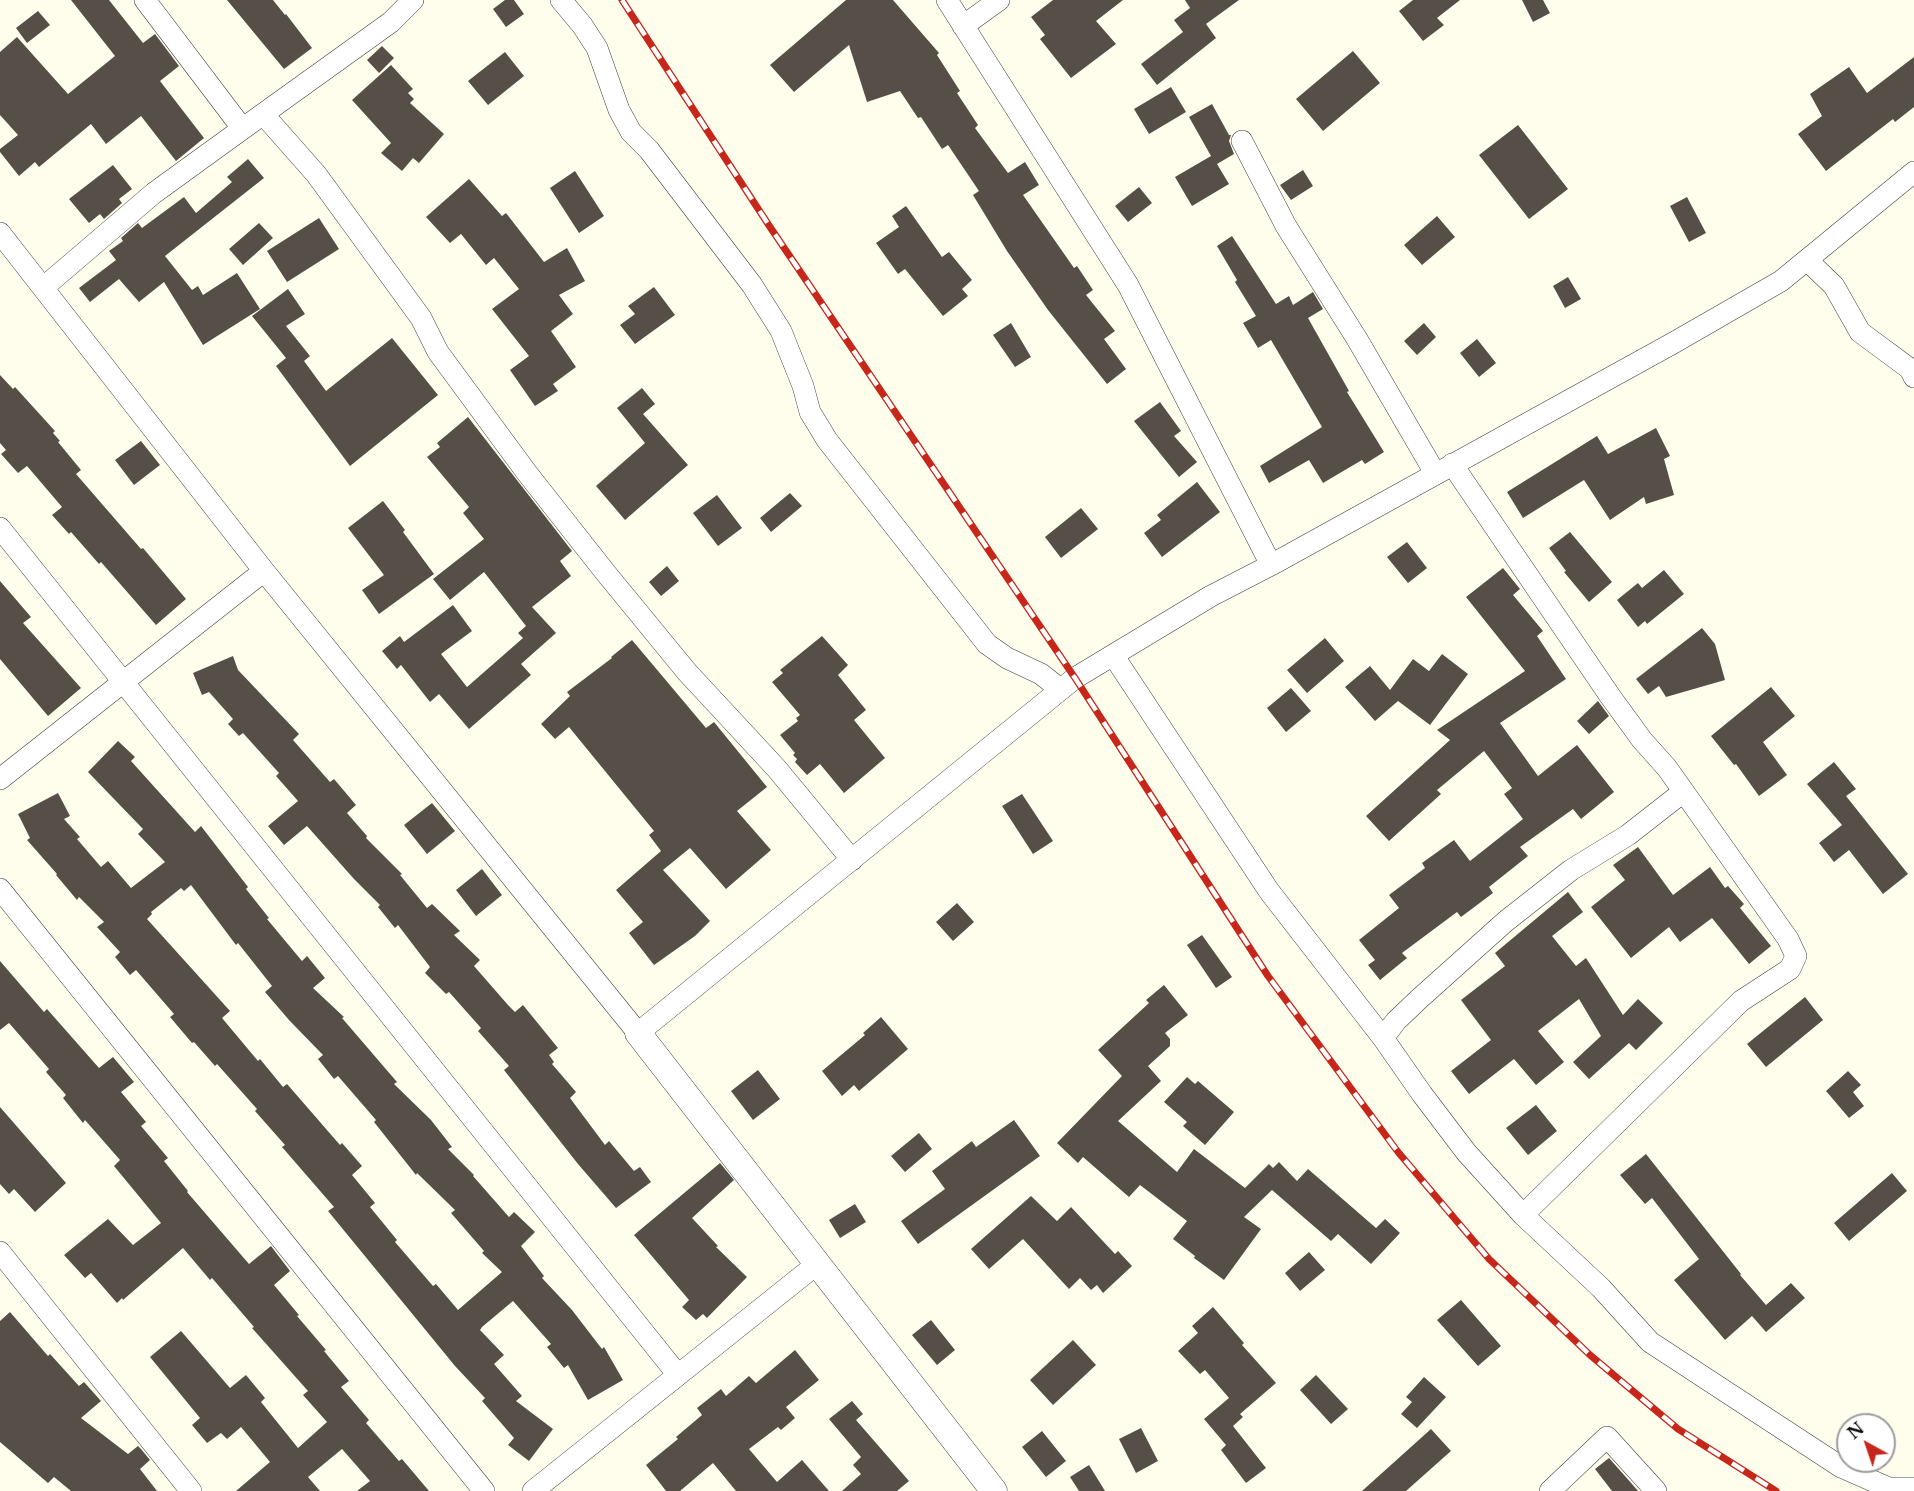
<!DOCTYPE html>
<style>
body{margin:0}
#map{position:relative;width:1914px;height:1491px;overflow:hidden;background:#fffeec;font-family:"Libre Baskerville",serif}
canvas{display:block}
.north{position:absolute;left:1836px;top:1413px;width:60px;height:60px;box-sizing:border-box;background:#fff;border:2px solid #9e9e9e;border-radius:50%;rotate:320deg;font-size:16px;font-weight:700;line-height:24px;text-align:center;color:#0c0c0c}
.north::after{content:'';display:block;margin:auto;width:21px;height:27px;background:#c6271a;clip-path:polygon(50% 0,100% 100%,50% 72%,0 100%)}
</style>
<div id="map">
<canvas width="1914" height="1491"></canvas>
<div class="north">N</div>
</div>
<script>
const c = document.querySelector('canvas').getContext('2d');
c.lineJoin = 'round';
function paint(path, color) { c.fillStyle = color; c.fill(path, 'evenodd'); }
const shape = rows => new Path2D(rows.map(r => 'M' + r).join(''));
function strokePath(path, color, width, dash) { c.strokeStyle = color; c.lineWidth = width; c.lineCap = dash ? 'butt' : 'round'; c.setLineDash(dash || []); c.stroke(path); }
const building = shape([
 [71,0,109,0,143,43,155,34,179,66,160,81,204,138,176,161,141,116,106,144,91,124,39,167,35,162,19,176,0,152,0,149,18,135,0,115,0,52,17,37,68,94,115,56],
 [227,0,273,0,285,15,286,14,312,48,284,69],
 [505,0,514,0,524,14,506,27,493,9],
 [846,0,893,0,939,53,937,55,960,91,957,93,978,125,975,128,1008,173,1025,162,1039,185,1023,195,1074,268,1077,266,1093,290,1086,295,1115,331,1104,339,1126,369,1107,384,1048,310,1007,251,973,195,979,191,948,145,942,149,921,117,918,118,900,91,867,102,849,45,794,92,770,65],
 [1053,0,1123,0,1096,21,1116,44,1071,78,1040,39,1045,35,1031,17],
 [1185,0,1239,0,1206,24,1216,38,1157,85,1141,64,1183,32,1174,20,1190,8],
 [1413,0,1460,0,1437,18,1444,25,1423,41,1399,11],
 [1522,0,1543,0,1550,13,1533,22],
 [38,11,50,25,27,43,16,28],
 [382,46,394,58,379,73,367,60],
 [1353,51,1380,83,1323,131,1296,99],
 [505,52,524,76,488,105,468,81],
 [1914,57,1914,107,1895,122,1893,119,1826,171,1798,134,1822,116,1810,94,1849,67,1867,93],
 [391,65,413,89,408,93,414,99,410,103,444,134,419,163,413,158,402,171,381,153,391,143,352,100],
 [1171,87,1186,112,1149,134,1134,109],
 [1212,104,1229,135,1231,135,1229,141,1234,154,1217,164,1229,184,1192,206,1175,177,1211,156,1189,117],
 [1518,125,1568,189,1529,219,1479,155],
 [248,159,264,178,165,256,192,290,198,286,203,295,237,273,260,309,203,345,164,282,139,302,119,279,90,302,79,288,116,260,109,251,123,241,121,238,138,223,142,228,184,197,196,213,232,182,227,177],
 [113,165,132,189,119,199,122,203,104,219,100,214,89,223,69,199],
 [1303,170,1313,186,1291,200,1280,185],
 [575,171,604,216,579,233,550,188],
 [469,179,502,216,506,213,544,262,567,248,585,281,559,295,573,314,551,331,576,367,553,384,558,391,535,406,510,370,529,356,492,309,519,289,494,258,486,265,461,234,450,243,426,217],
 [1139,187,1152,203,1128,222,1115,206],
 [1687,197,1706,233,1689,242,1670,206],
 [906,206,942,257,949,252,972,280,962,289,968,296,943,316,905,269,898,274,876,243,899,227,892,216],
 [1437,216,1455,237,1422,265,1404,245],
 [319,218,339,249,287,282,267,251],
 [259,223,273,238,243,265,229,249],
 [1232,236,1276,304,1289,296,1293,305,1313,292,1323,309,1308,318,1349,391,1347,392,1384,452,1365,464,1362,460,1323,483,1309,460,1269,483,1260,466,1322,427,1271,340,1258,348,1243,323,1256,316,1235,282,1237,280,1217,246],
 [1568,277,1581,299,1565,308,1553,286],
 [654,287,675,315,635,344,620,325,635,314,628,306],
 [288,289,305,314,286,326,310,356,304,361,326,391,392,338,438,395,350,466,276,366,286,358,252,316],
 [1011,323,1031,357,1015,367,993,335],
 [1424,323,1436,337,1417,355,1404,341],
 [1477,339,1496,363,1479,377,1460,353],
 [0,375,13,389,15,387,55,431,53,433,60,441,58,442,81,470,76,474,141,549,143,548,186,599,156,625,101,562,99,564,71,532,69,534,52,515,62,507,27,466,18,473,1,454,6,450,0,443],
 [642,388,655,404,643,414,688,465,625,520,596,486,645,443,617,408],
 [1160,402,1181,431,1174,436,1197,462,1179,477,1134,421],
 [468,417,572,551,560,561,571,576,532,607,556,633,521,664,531,675,469,729,439,694,430,702,401,665,397,669,382,651,400,636,404,642,453,605,472,631,441,654,467,687,523,638,518,633,526,626,484,572,450,600,433,579,484,539,463,513,469,507,427,457,440,447,437,443],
 [1656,428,1670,456,1664,459,1674,495,1646,504,1644,497,1610,520,1584,480,1523,518,1507,492,1597,436,1608,454],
 [141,441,160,465,134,485,115,460],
 [1197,482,1220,512,1162,557,1144,533,1161,520,1157,515],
 [790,493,802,506,771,532,760,518],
 [717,495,742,528,718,546,693,513],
 [383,501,405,530,403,532,434,574,379,614,362,590,384,575,348,528],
 [1081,508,1098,529,1061,558,1045,537],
 [1570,532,1612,582,1589,602,1564,572,1566,571,1549,548],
 [1407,542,1427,568,1408,583,1387,557],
 [667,566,679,581,661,596,649,582],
 [1503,568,1520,589,1513,595,1543,631,1537,636,1566,679,1500,723,1538,776,1577,745,1614,792,1581,819,1573,809,1520,847,1528,856,1489,887,1493,893,1461,917,1457,912,1402,953,1407,958,1380,980,1368,965,1375,960,1359,940,1399,908,1389,895,1425,868,1422,863,1454,840,1470,861,1523,819,1504,794,1512,788,1484,751,1437,790,1441,794,1389,841,1366,816,1450,740,1437,730,1525,671,1466,597],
 [1664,570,1684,594,1647,624,1645,621,1638,627,1617,600,1638,583,1642,588],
 [0,581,31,617,23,623,81,688,48,716,0,659],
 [1702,628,1715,644,1725,680,1666,697,1659,686,1648,694,1636,679],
 [822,636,848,665,838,675,866,710,854,720,885,758,844,793,820,764,807,775,795,762,797,759,793,755,795,753,780,735,798,721,796,718,800,715,772,682,783,673,780,670],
 [1325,638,1344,661,1307,693,1287,670],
 [632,640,706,728,714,722,767,787,737,811,771,850,726,889,690,848,663,870,710,921,695,936,654,965,629,933,643,922,616,890,661,851,649,835,654,831,569,727,555,739,541,724,570,696,567,692,612,658,611,657],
 [1442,654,1468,674,1430,725,1398,701,1375,721,1345,687,1370,666,1390,690,1413,659,1429,671],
 [233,656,238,670,299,734,293,740,330,782,334,779,356,805,347,813,367,836,366,838,402,874,400,875,427,908,432,904,460,931,454,935,480,960,474,966,508,1005,515,1012,523,1005,558,1048,549,1055,554,1062,552,1064,576,1092,570,1098,605,1145,609,1141,634,1171,640,1167,651,1182,616,1208,578,1164,504,1070,509,1066,478,1031,481,1028,449,992,446,994,425,973,430,967,398,925,395,928,378,907,380,905,354,879,307,826,284,845,268,826,298,801,276,776,279,773,243,733,239,736,228,724,233,719,209,692,202,695,193,673],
 [1771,687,1795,716,1763,742,1787,775,1759,796,1736,764,1734,765,1711,736],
 [1291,688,1311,711,1286,732,1267,708],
 [1598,701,1609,716,1589,734,1577,721],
 [118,741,135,757,131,761,195,832,201,826,248,887,246,889,269,918,267,919,302,961,307,956,325,978,313,988,344,1017,342,1018,397,1082,394,1084,431,1120,452,1147,448,1149,474,1175,473,1176,509,1217,514,1212,535,1232,521,1246,544,1276,542,1278,572,1310,602,1349,604,1347,623,1380,588,1400,568,1365,564,1368,547,1347,551,1344,513,1301,482,1327,480,1330,504,1355,494,1364,522,1396,516,1401,553,1429,529,1461,508,1445,514,1438,482,1401,485,1398,455,1366,328,1211,334,1207,282,1147,285,1145,255,1111,257,1109,217,1064,215,1066,194,1042,192,1043,170,1017,174,1014,136,970,130,975,115,957,120,952,97,927,104,922,79,897,77,900,56,875,57,874,27,840,30,838,18,814,58,793,70,816,64,819,80,837,77,839,101,867,108,861,131,888,165,862,138,834,143,829,88,772],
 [191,885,236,945,238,943,272,986,265,992,289,1020,323,1055,318,1059,334,1079,338,1076,376,1120,374,1122,416,1175,417,1173,455,1210,451,1213,484,1251,482,1253,502,1272,458,1310,436,1284,433,1286,395,1242,397,1240,370,1207,375,1203,352,1175,362,1166,342,1143,340,1145,287,1084,283,1087,260,1059,258,1061,222,1018,230,1011,147,919,152,914,151,912,181,888,184,891],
 [1834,762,1856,789,1846,796,1908,874,1883,894,1849,850,1834,862,1819,843,1842,825,1807,784],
 [1022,794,1053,841,1033,854,1002,806],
 [432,803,455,831,427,854,404,825],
 [1638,847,1673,895,1710,867,1725,888,1728,886,1744,904,1740,908,1771,946,1749,964,1712,918,1680,942,1669,927,1631,958,1591,907,1625,880,1613,865],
 [482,869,502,895,476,916,456,890],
 [1568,892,1583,912,1552,936,1576,966,1586,958,1623,1015,1638,999,1663,1023,1636,1050,1629,1043,1589,1079,1573,1062,1601,1036,1579,999,1538,1031,1564,1062,1536,1085,1514,1059,1469,1094,1451,1071,1491,1040,1461,1000,1505,966,1495,953],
 [957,903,974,922,953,941,936,922],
 [1202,935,1232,977,1216,988,1187,945],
 [0,961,44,1012,47,1009,99,1068,113,1057,134,1082,121,1092,146,1122,141,1126,168,1158,164,1161,188,1191,187,1192,249,1264,271,1246,290,1271,274,1285,299,1315,297,1316,326,1350,324,1351,349,1381,341,1387,369,1420,366,1423,399,1461,402,1459,429,1491,357,1491,370,1481,342,1449,308,1477,320,1491,236,1491,270,1462,241,1427,227,1439,221,1433,207,1443,192,1425,200,1418,150,1357,181,1331,230,1388,246,1375,265,1398,261,1402,298,1448,327,1422,303,1395,308,1391,252,1328,254,1327,212,1278,210,1280,183,1248,123,1300,122,1298,117,1303,91,1273,85,1278,64,1255,108,1219,133,1245,161,1223,114,1166,120,1160,85,1120,83,1123,63,1098,66,1095,46,1072,49,1069,9,1023,0,1030],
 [1164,985,1188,1015,1165,1033,1170,1039,1170,1046,1148,1066,1161,1081,1118,1121,1177,1172,1194,1149,1245,1188,1269,1164,1273,1168,1279,1162,1297,1181,1308,1169,1376,1228,1385,1219,1400,1233,1371,1264,1338,1234,1331,1241,1272,1190,1244,1217,1261,1229,1224,1280,1194,1258,1195,1256,1173,1239,1187,1221,1140,1185,1129,1197,1083,1157,1078,1163,1057,1143,1122,1076,1098,1050,1149,1003,1146,1000],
 [1805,997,1823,1020,1766,1067,1747,1044],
 [881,1017,908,1049,859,1091,854,1085,842,1096,822,1071,865,1035,863,1033],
 [758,1070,780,1099,753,1120,731,1091],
 [1848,1071,1861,1085,1853,1092,1864,1106,1849,1118,1826,1091],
 [1187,1077,1195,1084,1198,1081,1234,1112,1205,1145,1183,1126,1187,1122,1164,1102],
 [1536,1105,1557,1131,1528,1155,1506,1128],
 [0,1107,66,1183,35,1212,14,1189,9,1194,0,1184],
 [1014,1120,1040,1156,918,1244,901,1221,945,1189,932,1171,972,1141,976,1147],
 [919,1133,932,1149,905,1172,891,1156],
 [1646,1154,1741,1274,1740,1275,1766,1305,1791,1283,1805,1298,1766,1332,1752,1316,1725,1340,1674,1280,1699,1259,1652,1198,1645,1204,1620,1175],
 [720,1163,734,1180,692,1218,718,1246,716,1247,747,1277,707,1318,703,1314,696,1320,682,1307,689,1300,634,1235],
 [1892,1173,1907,1191,1849,1241,1834,1223],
 [1031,1196,1057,1221,1071,1207,1115,1254,1118,1251,1132,1266,1103,1293,1097,1285,1091,1290,1080,1278,1069,1289,1023,1239,989,1269,971,1249],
 [855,1204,866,1222,840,1238,829,1220],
 [1309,1252,1325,1270,1300,1291,1285,1273],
 [1461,1300,1501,1346,1478,1366,1437,1320],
 [1213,1307,1244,1343,1242,1345,1276,1383,1240,1414,1243,1417,1233,1426,1266,1468,1246,1483,1221,1450,1226,1445,1204,1419,1229,1398,1205,1370,1200,1374,1178,1351,1198,1333,1192,1326],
 [10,1312,48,1356,50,1354,79,1386,84,1382,101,1401,81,1418,128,1454,138,1446,141,1449,150,1460,140,1469,157,1491,71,1491,54,1477,48,1483,0,1442,0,1321],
 [931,1320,955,1350,937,1365,912,1335],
 [1073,1340,1096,1365,1053,1405,1030,1380],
 [795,1350,819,1380,786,1407,795,1418,781,1430,778,1427,749,1449,777,1482,802,1460,829,1491,736,1491,713,1463,680,1491,666,1491,646,1465,678,1439,676,1437,702,1415,697,1408,721,1389,726,1396,749,1376,756,1383],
 [1316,1375,1348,1409,1331,1424,1300,1390],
 [1424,1377,1446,1397,1417,1428,1401,1414,1412,1402,1406,1397],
 [852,1401,863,1414,856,1420,909,1481,897,1491,842,1491,861,1474,853,1465,861,1457,829,1419],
 [1141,1428,1158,1461,1136,1473,1119,1439],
 [1431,1429,1451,1451,1406,1491,1362,1491],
 [1042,1431,1066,1461,1046,1477,1022,1447],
 [1609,1458,1632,1484,1638,1491,1612,1491,1595,1469],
 [1089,1465,1105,1491,1079,1491,1070,1477]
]);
const minor = shape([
 [145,0,242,128],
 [561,0,582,25,597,48,619,110,631,132,649,150,752,285,781,331,803,386,810,412,827,440,987,644,1007,658,1041,674,1060,689],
 [947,0,1128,285,1271,565],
 [963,26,999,0],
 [263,114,391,22,413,0],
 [1242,141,1286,226,1357,339,1435,473],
 [0,233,264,571,638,1033,1075,678,1211,596,1271,565,1675,342,1781,281,1914,172],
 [1807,260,1834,286,1860,332,1910,369,1914,377],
 [44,287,154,193,263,114,316,174,421,318,438,352,527,473,605,572,687,672,777,769,852,860],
 [1452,464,1610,696,1642,740,1667,768,1788,939,1796,956,1790,969,1741,1001,1523,1215],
 [0,528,678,1375],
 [1113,655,1269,891,1383,1038],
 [0,779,264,571],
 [1683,792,1628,835,1571,870,1506,921,1419,999,1396,1021,1383,1038,1422,1094,1466,1152,1523,1215,1601,1288,1650,1342,1841,1467,1889,1488,1914,1488],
 [0,889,484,1491],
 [0,1252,191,1491],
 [533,1491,817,1264],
 [1550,1491,1607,1437,1656,1491]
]);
const tertiary = shape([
 [638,1033,994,1491]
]);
const rail = shape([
 [622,0,770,227,1075,678,1268,976,1398,1152,1489,1259,1590,1355,1678,1429,1776,1491]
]);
paint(building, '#564f48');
strokePath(minor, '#3f3f3f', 22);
strokePath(tertiary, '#3f3f3f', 27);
strokePath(minor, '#fff', 21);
strokePath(tertiary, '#fff', 26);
strokePath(rail, '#c6271a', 7);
strokePath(rail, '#fff', 4.5, [14]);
</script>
